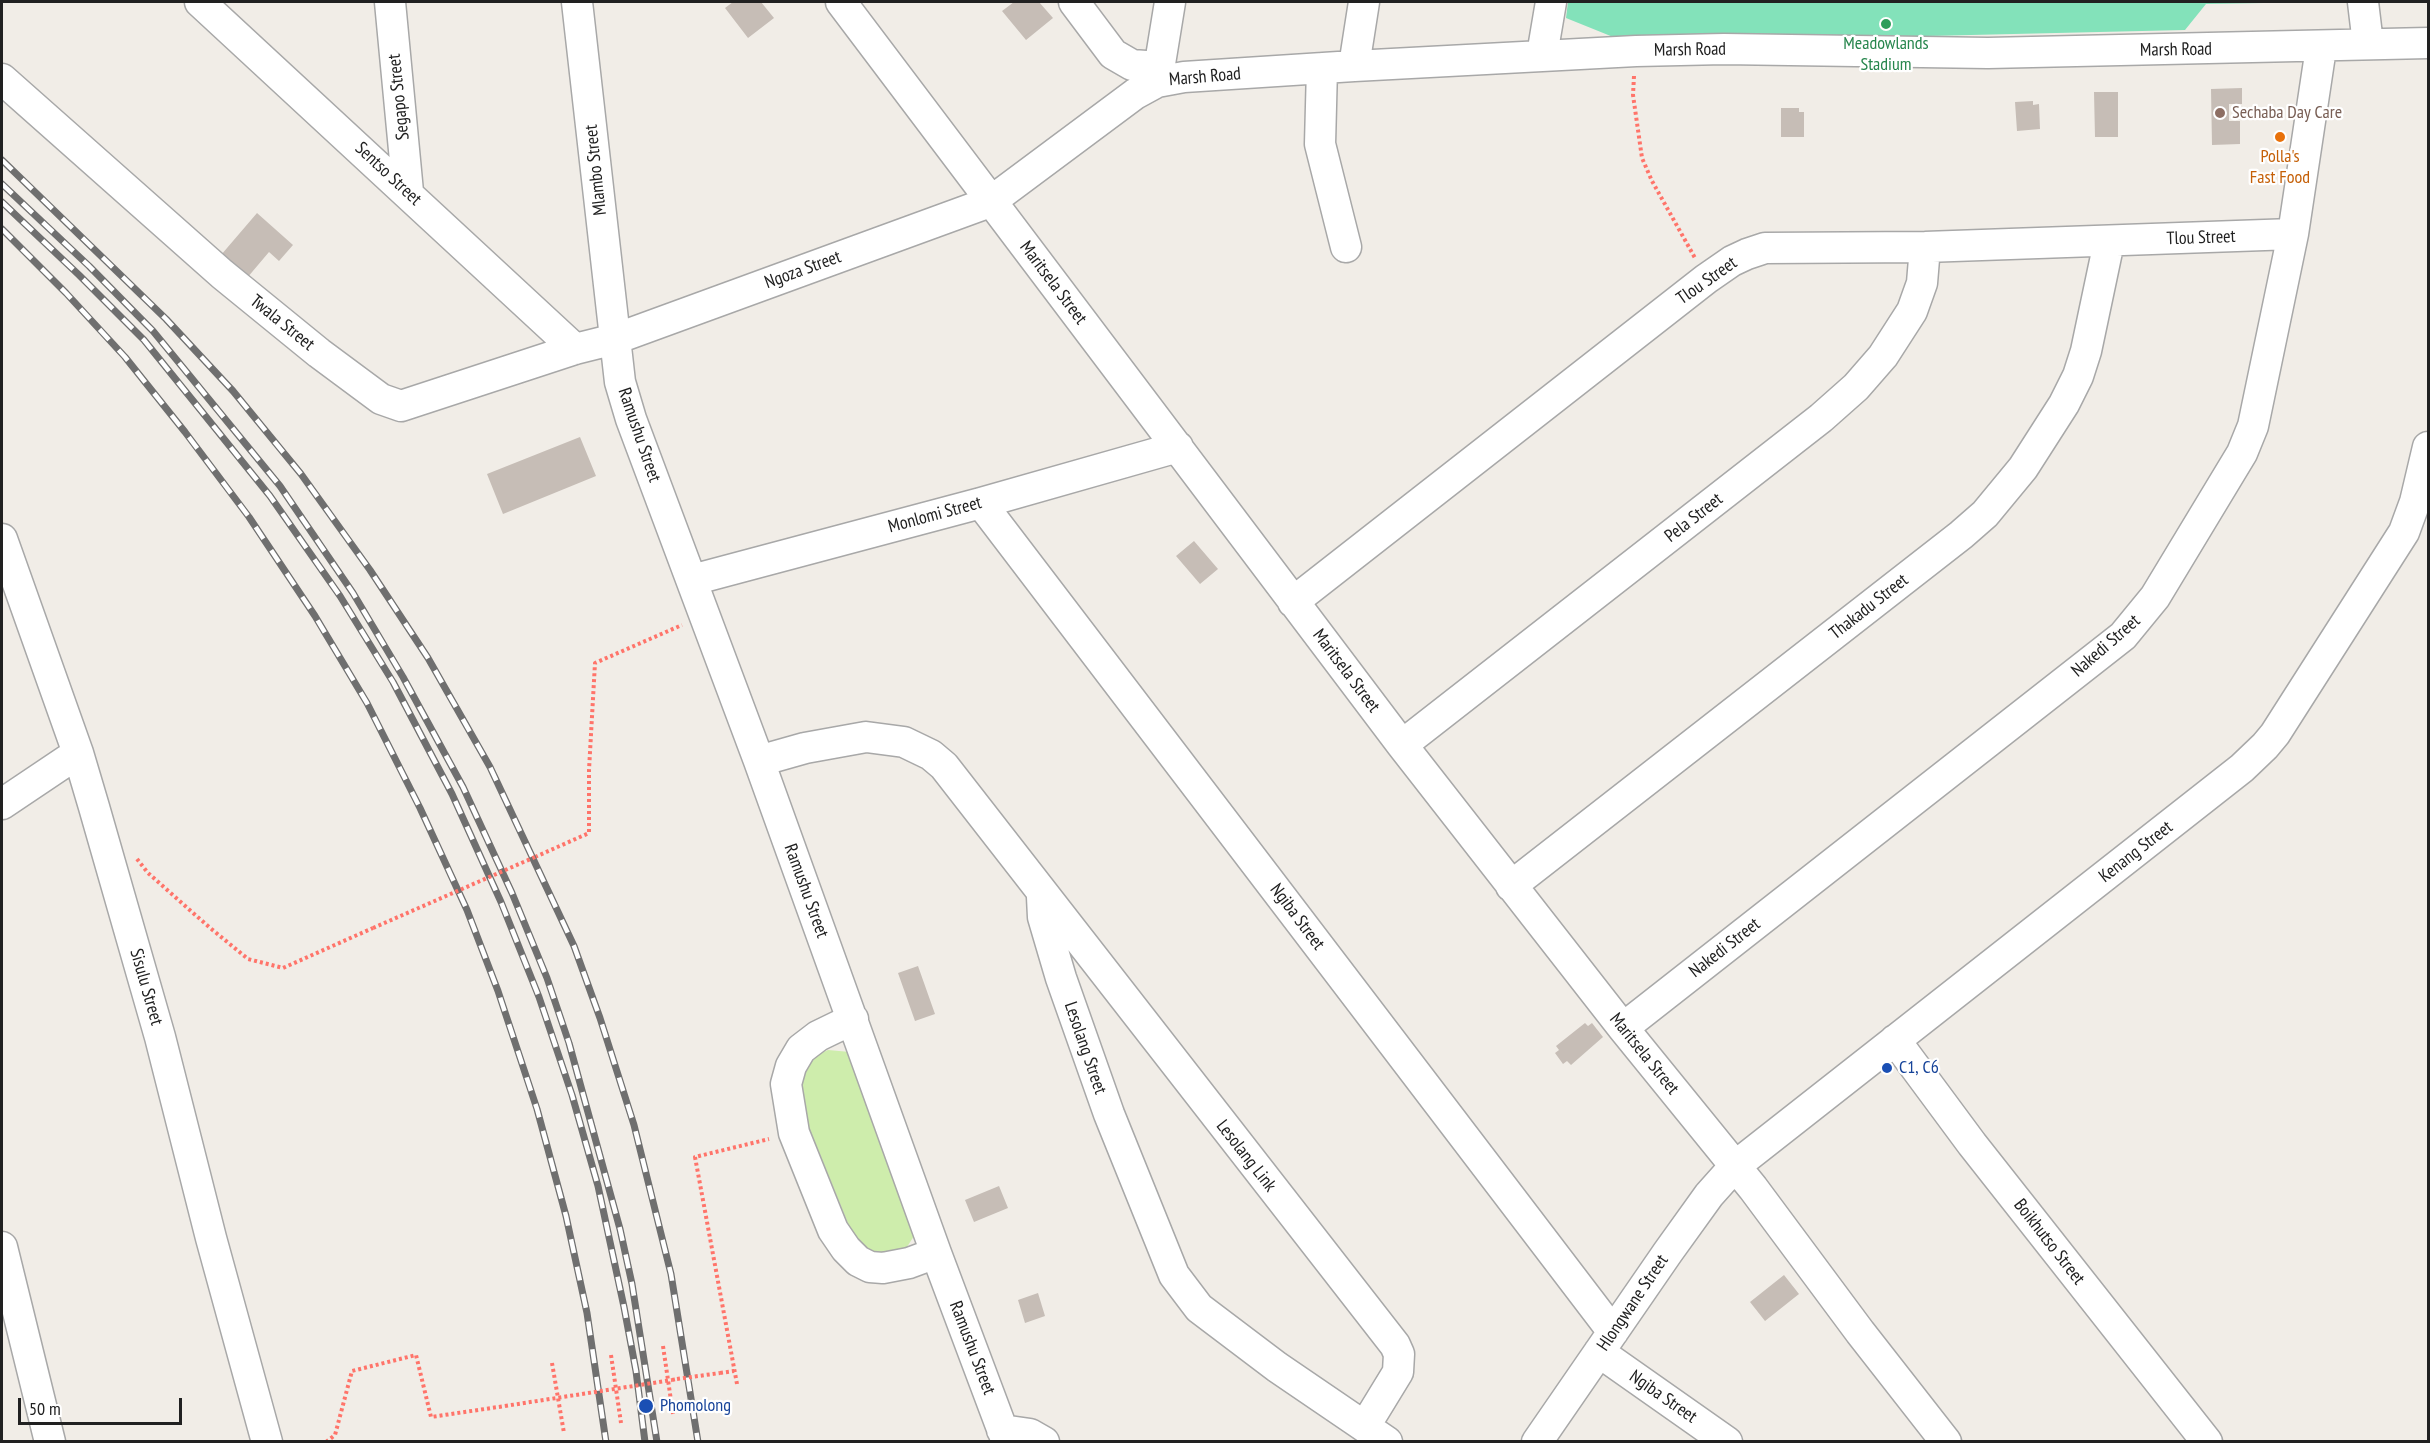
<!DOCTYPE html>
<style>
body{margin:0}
#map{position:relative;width:2430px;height:1443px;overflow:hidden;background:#f1ede7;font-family:"PT Sans Narrow",sans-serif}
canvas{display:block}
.frame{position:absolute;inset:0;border:3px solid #212121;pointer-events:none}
.scale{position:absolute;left:18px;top:1398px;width:164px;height:27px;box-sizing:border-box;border:3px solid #212121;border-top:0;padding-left:8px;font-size:18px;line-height:21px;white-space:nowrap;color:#212121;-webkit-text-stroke:4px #fff;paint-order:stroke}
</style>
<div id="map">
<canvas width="2430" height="1443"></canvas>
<div class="frame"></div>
<div class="scale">50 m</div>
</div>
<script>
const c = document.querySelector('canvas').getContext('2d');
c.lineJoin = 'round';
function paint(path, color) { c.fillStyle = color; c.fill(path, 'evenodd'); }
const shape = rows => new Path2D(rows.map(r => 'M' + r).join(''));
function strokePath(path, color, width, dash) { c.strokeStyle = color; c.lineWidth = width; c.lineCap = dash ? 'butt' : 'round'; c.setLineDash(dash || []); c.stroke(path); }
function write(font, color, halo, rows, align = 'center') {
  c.font = font + ' "PT Sans Narrow",sans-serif'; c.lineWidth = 4.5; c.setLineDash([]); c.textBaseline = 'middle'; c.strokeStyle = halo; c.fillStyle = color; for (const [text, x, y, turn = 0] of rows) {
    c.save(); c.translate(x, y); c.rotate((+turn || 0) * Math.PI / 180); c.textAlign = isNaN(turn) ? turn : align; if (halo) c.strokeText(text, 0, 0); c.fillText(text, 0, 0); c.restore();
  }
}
const grass = shape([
 [828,1050,850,1052,916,1233,903,1253,884,1258,858,1248,794,1091,801,1062]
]);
const pitch = shape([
 [1568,2,2322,2,2206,4,2185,30,1628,43,1566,18]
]);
const building = shape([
 [733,2,761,2,774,18,748,38,725,8],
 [1014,2,1039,2,1053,18,1026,40,1002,11],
 [2242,88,2242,104,2229,104,2229,121,2240,121,2240,144,2212,145,2211,89],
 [2094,92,2118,92,2118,137,2095,137],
 [2033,101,2033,105,2039,104,2040,129,2017,131,2015,102],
 [1781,108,1799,108,1799,112,1804,112,1804,137,1781,137],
 [257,213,293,245,279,261,269,252,247,278,221,255],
 [580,437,596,476,503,514,487,474],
 [1194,541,1218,569,1200,584,1176,556],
 [918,966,935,1014,915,1021,898,973],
 [1585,1023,1588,1026,1592,1023,1603,1037,1571,1065,1567,1061,1563,1064,1555,1053,1559,1050,1556,1046],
 [999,1186,1008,1208,974,1222,965,1200],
 [1784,1275,1799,1294,1765,1321,1750,1302],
 [1038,1293,1045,1316,1025,1323,1018,1300]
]);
const path = shape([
 [1634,76,1633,95,1642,158,1652,181,1695,258],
 [535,857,589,833,589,770,595,663,682,625],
 [137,859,148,873,209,927,248,959,283,968,373,928],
 [663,1346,673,1414],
 [611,1355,621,1423],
 [552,1363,564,1433],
 [720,1373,734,1371],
 [672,1380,677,1379],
 [737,1384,695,1157,769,1139],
 [326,1442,335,1435,352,1371,416,1355,431,1417,505,1406]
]);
const minor = shape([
 [200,2,575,349],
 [390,2,408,192],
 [577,2,620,382,631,419,759,761,936,1253,1007,1442],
 [841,2,1402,745,1623,1028,1753,1188,1860,1332,1946,1442],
 [1074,2,1113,54,1132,65,1159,67],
 [2363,2,2368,44],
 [1542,55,1551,2],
 [1354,66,1364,2],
 [1322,68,1320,144,1346,247],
 [2,79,222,274,319,353,381,399,401,406,575,349,615,339,990,202,1135,94,1157,82,1184,77,1354,66,1636,51,1724,49,1988,53,2428,43],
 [1157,82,1170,2],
 [981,503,1613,1332],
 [2,539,78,753,94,807,160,1037,211,1238,267,1442],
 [692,580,981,503,1178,447],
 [1293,602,1706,279,1732,261,1747,254,1765,248,1925,247,2293,234],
 [1402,745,1821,418,1856,387,1883,356,1912,311,1922,283,1925,247],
 [759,761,805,748,866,737,904,742,931,755,944,766,1395,1345,1399,1354,1398,1372,1365,1426],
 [2,804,78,753],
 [1511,886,1961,535,1985,514,2023,468,2064,404,2078,376,2086,351,2109,242],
 [1042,897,1043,917,1061,978,1109,1114,1174,1275,1199,1308,1277,1367,1387,1442],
 [853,1019,818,1036,801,1049,791,1066,786,1084,794,1133,833,1230,846,1249,858,1261,870,1267,883,1268,909,1263,936,1253],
 [1623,1028,2123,636,2155,597,2242,453,2253,426,2293,234,2321,48],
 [1895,1040,1972,1144,2207,1442],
 [2,1247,50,1442],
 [1599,1352,1727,1442],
 [1002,1430,1030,1434,1044,1442],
 [1537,1442,1668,1252,1709,1195,1734,1167,2242,768,2265,746,2275,734,2404,532,2415,502,2428,447]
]);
const rail = shape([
 [2,160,166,319,233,391,301,474,370,570,428,658,490,767,574,946,600,1018,634,1125,671,1274,698,1442],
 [2,184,89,266,153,331,280,486,353,593,403,677,463,787,512,893,547,978,569,1043,620,1229,632,1284,657,1442],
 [2,202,79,275,144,340,270,496,340,596,393,682,452,794,501,902,539,997,572,1095,598,1186,624,1307,636,1371,645,1442],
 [2,229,66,293,125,357,185,432,249,517,315,616,367,703,420,808,467,910,498,991,537,1109,566,1216,587,1313,606,1442]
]);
const pathBridge = shape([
 [373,928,535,857],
 [677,1379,720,1373],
 [505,1406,672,1380]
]);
const markers = [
 [1886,24,6,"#2e9e5b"],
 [2220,113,6,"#8d6e63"],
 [2280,137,6,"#e8710a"],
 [1887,1068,6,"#1a4fb4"],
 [646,1406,8,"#1a4fb4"]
];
const leisureNames = [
 ["Meadowlands",1886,44],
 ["Stadium",1886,65]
];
const streetNames = [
 ["Marsh Road",1690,50,-1],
 ["Marsh Road",2176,50,-1],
 ["Marsh Road",1205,77,-5],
 ["Segapo Street",399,97,-96],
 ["Mlambo Street",596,170,-96],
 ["Sentso Street",388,174,43],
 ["Tlou Street",2201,238,-2],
 ["Ngoza Street",803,270,-20],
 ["Tlou Street",1707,281,-35],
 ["Maritsela Street",1053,283,53],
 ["Twala Street",282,323,39],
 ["Ramushu Street",639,435,71],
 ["Monlomi Street",935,515,-15],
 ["Pela Street",1694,518,-38],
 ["Thakadu Street",1869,607,-38],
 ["Nakedi Street",2106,646,-41],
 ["Maritsela Street",1346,671,53],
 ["Kenang Street",2136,852,-38],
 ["Ramushu Street",806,891,70],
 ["Ngiba Street",1297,917,53],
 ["Nakedi Street",1725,948,-38],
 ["Sisulu Street",146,987,74],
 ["Lesolang Street",1085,1048,71],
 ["Maritsela Street",1644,1054,51],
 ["Lesolang Link",1246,1156,52],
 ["Boikhutso Street",2049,1242,52],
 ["Hlongwane Street",1633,1303,-56],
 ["Ramushu Street",972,1348,69],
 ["Ngiba Street",1663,1397,35]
];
const educationNames = [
 ["Sechaba Day Care",2232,113]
];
const foodNames = [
 ["Polla's",2280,157],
 ["Fast Food",2280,178]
];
const transitNames = [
 ["C1, C6",1899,1068],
 ["Phomolong",660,1406]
];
paint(grass, '#ceedac');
paint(pitch, '#83e2ba');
paint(building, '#c6bdb6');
strokePath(minor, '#a8a8a8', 33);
strokePath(path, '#ff746a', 4, [3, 3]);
strokePath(minor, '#fff', 30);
strokePath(rail, '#6f6f6f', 7);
strokePath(rail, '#fff', 4.5, [14]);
strokePath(pathBridge, '#ff746a', 4, [3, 3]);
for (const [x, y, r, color] of markers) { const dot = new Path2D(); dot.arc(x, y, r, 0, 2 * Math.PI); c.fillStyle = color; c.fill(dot); strokePath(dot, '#fff', 2); }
write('18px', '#27864d', '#fff', leisureNames);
write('18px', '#212121', '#fff', streetNames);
write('18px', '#785e54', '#fff', educationNames, 'left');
write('18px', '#c56008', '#fff', foodNames);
write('18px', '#164399', '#fff', transitNames, 'left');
</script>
